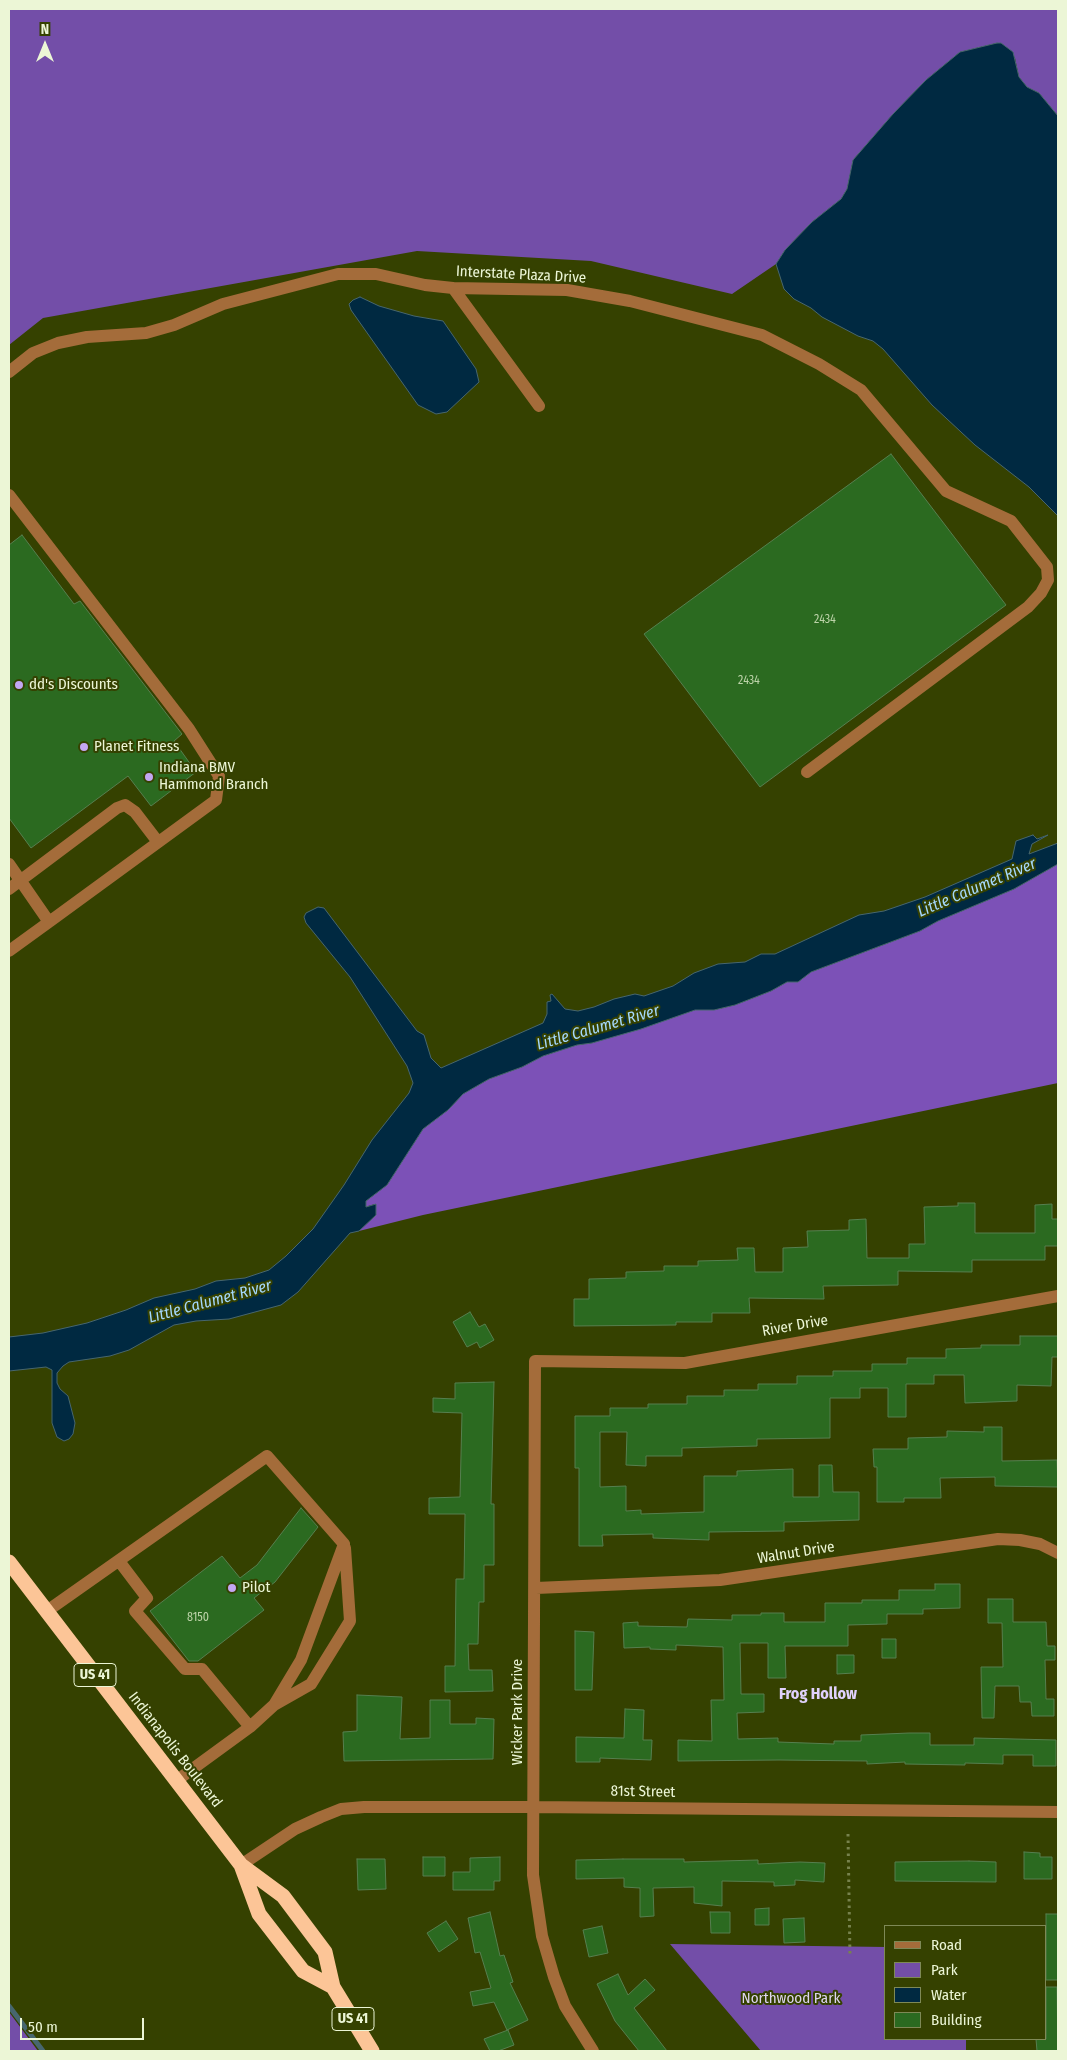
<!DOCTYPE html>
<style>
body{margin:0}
#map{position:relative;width:1067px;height:2060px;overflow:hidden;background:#354100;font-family:"Fira Sans Condensed",sans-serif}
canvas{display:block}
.frame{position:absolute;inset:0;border:10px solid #ecf6d6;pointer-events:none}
.legend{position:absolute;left:884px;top:1925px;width:162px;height:115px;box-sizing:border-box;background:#354100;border:1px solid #7e8956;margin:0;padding:6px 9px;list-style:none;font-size:15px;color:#ecf6d6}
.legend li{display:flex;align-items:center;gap:10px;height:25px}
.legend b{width:25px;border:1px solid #7e8956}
.north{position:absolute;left:20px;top:20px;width:50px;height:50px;-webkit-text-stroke:4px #354100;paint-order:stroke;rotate:0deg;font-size:14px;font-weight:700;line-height:20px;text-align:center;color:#ecf6d6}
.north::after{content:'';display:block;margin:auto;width:18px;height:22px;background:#ecf6d6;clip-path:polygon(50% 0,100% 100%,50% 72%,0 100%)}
.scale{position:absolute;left:20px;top:2018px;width:124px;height:22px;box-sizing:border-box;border:2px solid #ecf6d6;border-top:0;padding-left:6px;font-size:15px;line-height:18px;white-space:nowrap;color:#ecf6d6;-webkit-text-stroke:4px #354100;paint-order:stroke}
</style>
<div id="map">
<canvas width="1067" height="2060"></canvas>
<div class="frame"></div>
<ul class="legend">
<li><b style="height:6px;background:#a46c3a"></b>Road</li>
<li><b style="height:14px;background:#734ea8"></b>Park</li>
<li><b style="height:14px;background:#002941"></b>Water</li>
<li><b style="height:14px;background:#2b6a20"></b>Building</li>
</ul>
<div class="north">N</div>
<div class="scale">50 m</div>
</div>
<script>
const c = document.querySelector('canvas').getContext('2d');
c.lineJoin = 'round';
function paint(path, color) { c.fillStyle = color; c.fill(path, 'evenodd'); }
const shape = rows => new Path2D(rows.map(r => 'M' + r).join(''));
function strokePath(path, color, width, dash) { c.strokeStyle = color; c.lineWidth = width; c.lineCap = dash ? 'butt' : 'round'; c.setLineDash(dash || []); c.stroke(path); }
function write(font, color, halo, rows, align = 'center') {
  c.font = font + ' "Fira Sans Condensed",sans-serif'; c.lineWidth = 4; c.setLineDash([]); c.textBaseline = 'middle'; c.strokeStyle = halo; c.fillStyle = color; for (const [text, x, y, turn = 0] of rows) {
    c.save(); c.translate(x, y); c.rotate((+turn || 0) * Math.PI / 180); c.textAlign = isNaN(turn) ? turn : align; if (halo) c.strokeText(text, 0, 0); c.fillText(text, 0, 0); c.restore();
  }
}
const green = shape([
 [9,9,1058,9,1058,116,1039,93,1027,87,1019,77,1015,58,1001,43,997,43,960,52,926,80,893,114,853,160,847,189,841,199,812,222,785,250,776,264,732,294,591,261,417,251,43,318,9,345],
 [670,1944,886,1947,886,2039,966,2039,966,2051,761,2051],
 [9,2012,38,2051,9,2051]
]);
const forest = shape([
 [1058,864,1058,1083,423,1215,359,1231,376,1215,375,1204,365,1207,366,1201,387,1185,423,1129,448,1110,463,1094,489,1079,522,1067,543,1056,577,1045,592,1043,695,1010,714,1010,735,1005,771,991,787,982,798,982,811,972,920,931,938,921,1014,889]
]);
const water = shape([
 [997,43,1001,43,1013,52,1019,77,1027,87,1039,93,1058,116,1058,516,1029,487,975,445,932,405,883,349,873,341,858,336,822,317,811,308,794,299,784,289,776,264,785,250,812,222,841,199,847,189,853,160,893,114,926,80,960,52,997,43],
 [360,297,379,306,414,316,443,321,476,369,479,382,447,412,436,414,418,405,351,310,349,304,353,300,360,297],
 [1033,835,1037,839,1048,835,1032,844,1029,854,1058,843,1058,864,1014,889,938,921,920,931,811,972,798,982,787,982,771,991,735,1005,714,1010,695,1010,641,1029,592,1043,577,1045,543,1056,522,1067,489,1079,463,1094,448,1110,423,1129,387,1185,366,1201,366,1207,376,1204,376,1215,359,1231,350,1233,298,1292,281,1305,229,1319,196,1321,174,1325,129,1350,110,1356,69,1362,63,1366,57,1373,57,1383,60,1389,68,1396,75,1423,73,1434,69,1439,64,1441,57,1437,52,1423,52,1370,46,1367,9,1371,9,1337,43,1333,87,1323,126,1310,154,1298,195,1289,216,1281,245,1278,269,1270,286,1256,313,1229,344,1185,372,1140,409,1093,413,1083,407,1066,350,977,306,923,304,917,306,913,318,907,324,908,417,1031,424,1035,431,1058,441,1068,543,1023,547,1014,547,1002,551,1001,550,995,552,994,565,1009,578,1011,594,1007,614,999,635,994,644,996,673,986,694,973,718,964,745,962,761,954,775,954,859,915,884,911,925,897,1012,859,1016,841,1033,835]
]);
const stream = shape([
 [9,2006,43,2051]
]);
const building = shape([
 [891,454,1006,605,760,787,644,634,891,454],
 [22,535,74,604,80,601,182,734,174,741,196,772,151,806,128,776,31,848,9,818,9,545,22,535],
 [958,1203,975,1203,975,1233,1035,1233,1035,1205,1052,1204,1052,1219,1058,1219,1058,1246,1045,1246,1045,1260,972,1260,972,1272,898,1271,898,1285,823,1286,824,1299,749,1298,750,1313,712,1313,712,1322,676,1322,676,1325,574,1326,574,1299,589,1299,589,1279,626,1278,626,1272,664,1271,664,1266,698,1266,698,1261,738,1260,737,1248,754,1248,755,1272,783,1272,783,1248,808,1247,807,1231,849,1230,849,1220,866,1219,867,1258,909,1258,909,1244,925,1244,924,1207,958,1206,958,1203],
 [470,1312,479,1327,485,1324,494,1340,480,1348,477,1342,467,1347,453,1322,470,1312],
 [1020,1336,1058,1336,1058,1357,1052,1357,1051,1386,1017,1385,1017,1401,965,1403,964,1375,934,1375,934,1384,906,1384,906,1417,888,1417,888,1388,860,1388,860,1398,830,1398,830,1438,757,1439,757,1446,682,1448,682,1456,646,1456,646,1466,626,1465,627,1432,600,1432,600,1487,626,1486,626,1511,641,1510,641,1514,704,1512,704,1476,737,1476,737,1471,793,1469,793,1497,819,1497,819,1465,832,1465,833,1492,859,1492,859,1520,784,1522,784,1531,709,1532,709,1540,653,1538,653,1534,602,1535,603,1546,579,1546,579,1468,575,1468,575,1416,610,1416,610,1408,648,1408,648,1404,687,1404,687,1396,724,1396,724,1390,758,1390,758,1384,797,1384,797,1376,833,1376,833,1371,872,1371,872,1364,907,1364,907,1358,946,1358,946,1349,981,1348,981,1345,1020,1345,1020,1336],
 [494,1382,491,1504,494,1504,494,1565,484,1565,484,1602,479,1602,478,1644,468,1644,469,1670,492,1670,493,1691,445,1692,445,1666,455,1666,456,1579,464,1579,465,1514,429,1514,429,1498,460,1497,462,1413,433,1412,433,1398,455,1399,455,1383,494,1382],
 [984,1427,1002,1427,1002,1461,1057,1460,1058,1487,995,1486,995,1477,940,1478,941,1498,904,1498,904,1502,877,1502,877,1467,874,1467,873,1449,908,1449,908,1438,947,1437,947,1431,984,1432,984,1427],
 [301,1508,318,1527,275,1582,254,1598,264,1610,198,1661,189,1661,150,1611,222,1556,240,1578,257,1565,301,1508],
 [935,1584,960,1584,960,1608,923,1609,923,1614,887,1614,887,1624,848,1625,848,1646,785,1646,786,1678,768,1678,768,1643,740,1643,741,1694,764,1694,764,1712,737,1713,738,1739,778,1738,778,1742,834,1744,834,1741,861,1741,861,1735,909,1733,930,1733,930,1745,974,1745,974,1738,1056,1740,1056,1766,1033,1766,1033,1755,1003,1755,1003,1764,965,1763,965,1765,905,1764,905,1762,867,1764,867,1761,779,1760,678,1761,678,1740,712,1741,711,1700,724,1700,723,1647,676,1645,676,1650,650,1649,650,1647,624,1648,623,1623,638,1622,638,1626,687,1627,688,1619,732,1620,732,1615,761,1615,761,1613,784,1613,784,1622,825,1622,825,1603,862,1603,862,1600,899,1600,899,1590,935,1590,935,1584],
 [988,1599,1013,1599,1013,1622,1046,1622,1047,1646,1055,1646,1055,1660,1045,1660,1046,1699,1054,1699,1054,1716,1032,1716,1031,1702,1020,1702,1019,1686,995,1686,994,1718,982,1718,981,1667,1003,1667,1002,1623,988,1623,988,1599],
 [575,1631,594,1632,592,1690,575,1690,575,1631],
 [882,1639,896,1639,896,1658,882,1658,882,1639],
 [837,1655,854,1655,854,1673,837,1674,837,1655],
 [357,1695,402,1697,400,1739,430,1738,430,1700,450,1700,450,1724,476,1724,476,1718,494,1719,493,1759,344,1761,343,1732,357,1731,357,1695],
 [625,1709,644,1710,643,1740,652,1740,651,1760,600,1758,600,1762,576,1762,576,1737,624,1738,625,1709],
 [1024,1852,1040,1853,1040,1857,1052,1857,1052,1879,1024,1879,1024,1852],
 [423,1857,445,1857,445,1876,423,1876,423,1857],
 [500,1857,500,1881,494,1881,494,1890,453,1890,453,1872,470,1872,470,1858,500,1857],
 [357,1859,385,1859,386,1889,358,1890,357,1859],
 [623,1859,684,1859,684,1862,758,1860,758,1864,800,1862,825,1863,824,1882,795,1880,795,1885,774,1886,774,1882,722,1881,722,1906,694,1903,694,1887,653,1888,654,1916,640,1917,640,1888,624,1887,624,1878,576,1879,576,1860,623,1859],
 [969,1861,996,1862,996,1882,895,1881,895,1862,969,1861],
 [769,1908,769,1925,755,1925,755,1909,769,1908],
 [490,1912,500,1956,504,1955,513,1982,510,1983,528,2020,507,2030,494,2002,473,2006,470,1992,491,1988,480,1952,475,1953,468,1918,490,1912],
 [710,1912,730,1912,730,1933,711,1933,710,1912],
 [1046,1914,1058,1914,1058,1980,1046,1980,1046,1914],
 [804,1918,805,1942,784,1943,783,1919,804,1918],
 [446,1921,458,1939,439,1952,427,1933,446,1921],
 [602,1926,608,1953,589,1957,583,1930,602,1926],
 [618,1974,628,1995,645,1979,655,1990,634,2008,667,2051,639,2051,615,2021,597,1984,618,1974],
 [1046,1987,1057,1987,1058,2051,1037,2051,1036,2039,1046,2039,1046,1987],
 [508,2030,514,2045,498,2051,490,2051,484,2039,508,2030]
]);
const path = shape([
 [848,1834,850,1957]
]);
const minor = shape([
 [453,288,539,406],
 [9,372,33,353,58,343,87,337,146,333,174,325,223,304,338,274,376,274,425,285,453,288,567,290,630,301,762,335,819,364,861,390,946,491,1011,521,1047,567,1048,580,1041,593,1028,607,807,772],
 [9,495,189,729,219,776,216,800,49,922],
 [9,864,49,922,9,951],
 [9,889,117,808,125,805,135,812,158,842],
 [119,1561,147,1598,135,1611,185,1669,202,1669,250,1727],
 [536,1588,720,1580,998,1539,1020,1540,1040,1544,1058,1553],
 [47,1611,267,1456,344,1544,301,1660,274,1705,250,1727,176,1781],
 [274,1705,311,1684,350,1621,345,1548],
 [241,1865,295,1829,321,1817,341,1809,364,1807,534,1807,1058,1812],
 [593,2051,565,2006,554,1977,542,1936,533,1875,535,1361,685,1363,1058,1296]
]);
const highway = shape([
 [9,1562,241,1865,283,1896,325,1952,333,1987,372,2051],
 [241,1865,259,1914,303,1971,333,1987]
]);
const markers = [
 [19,685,5,"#c3a7f2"],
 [84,747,5,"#c3a7f2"],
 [149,777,5,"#c3a7f2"],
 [232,1588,5,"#c3a7f2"]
];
const numberNames = [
 ["2434",825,620],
 ["2434",749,681],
 ["8150",198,1618]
];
const shields = [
 [95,1675,42],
 [353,2019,42]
];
const shieldNames = [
 ["US 41",95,1675],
 ["US 41",353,2019]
];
const streetNames = [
 ["Interstate Plaza Drive",521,275,3],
 ["River Drive",795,1326,-10],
 ["Walnut Drive",796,1553,-9],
 ["Wicker Park Drive",518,1712,-90],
 ["Indianapolis Boulevard",175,1750,52],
 ["81st Street",643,1792,1]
];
const poiNames = [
 ["dd's Discounts",29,685],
 ["Planet Fitness",94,747],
 ["Indiana BMV",159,768],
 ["Hammond Branch",159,785],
 ["Pilot",242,1588]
];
const parkNames = [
 ["Northwood Park",791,1999]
];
const waterNames = [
 ["Little Calumet River",977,888,-23],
 ["Little Calumet River",598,1028,-16],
 ["Little Calumet River",210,1302,-15]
];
const neighbourhoodNames = [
 ["Frog Hollow",818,1695]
];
paint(green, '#734ea8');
paint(forest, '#7c51b7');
paint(water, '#002941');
strokePath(water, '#47666e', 1);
strokePath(stream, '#47666e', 5);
paint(building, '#2b6a20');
strokePath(building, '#567f4f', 1);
strokePath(path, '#77824d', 3, [2.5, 4]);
strokePath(minor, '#a46c3a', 12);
strokePath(highway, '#fcc597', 15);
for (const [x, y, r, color] of markers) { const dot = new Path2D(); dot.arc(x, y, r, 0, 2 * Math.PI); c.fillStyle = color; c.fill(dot); strokePath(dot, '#354100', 2); }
write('12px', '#bcd3a8', null, numberNames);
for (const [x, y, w] of shields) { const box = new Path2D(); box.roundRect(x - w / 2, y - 11.5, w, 23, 4); c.fillStyle = '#354100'; c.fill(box); strokePath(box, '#ecf6d6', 1); }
write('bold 14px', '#ecf6d6', null, shieldNames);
write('15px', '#ecf6d6', '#354100', streetNames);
write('15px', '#ecf6d6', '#354100', poiNames, 'left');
write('15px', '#ded5f0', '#354100', parkNames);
write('italic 16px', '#a5d8fd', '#354100', waterNames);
write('bold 16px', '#e0d1fc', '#354100', neighbourhoodNames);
</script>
